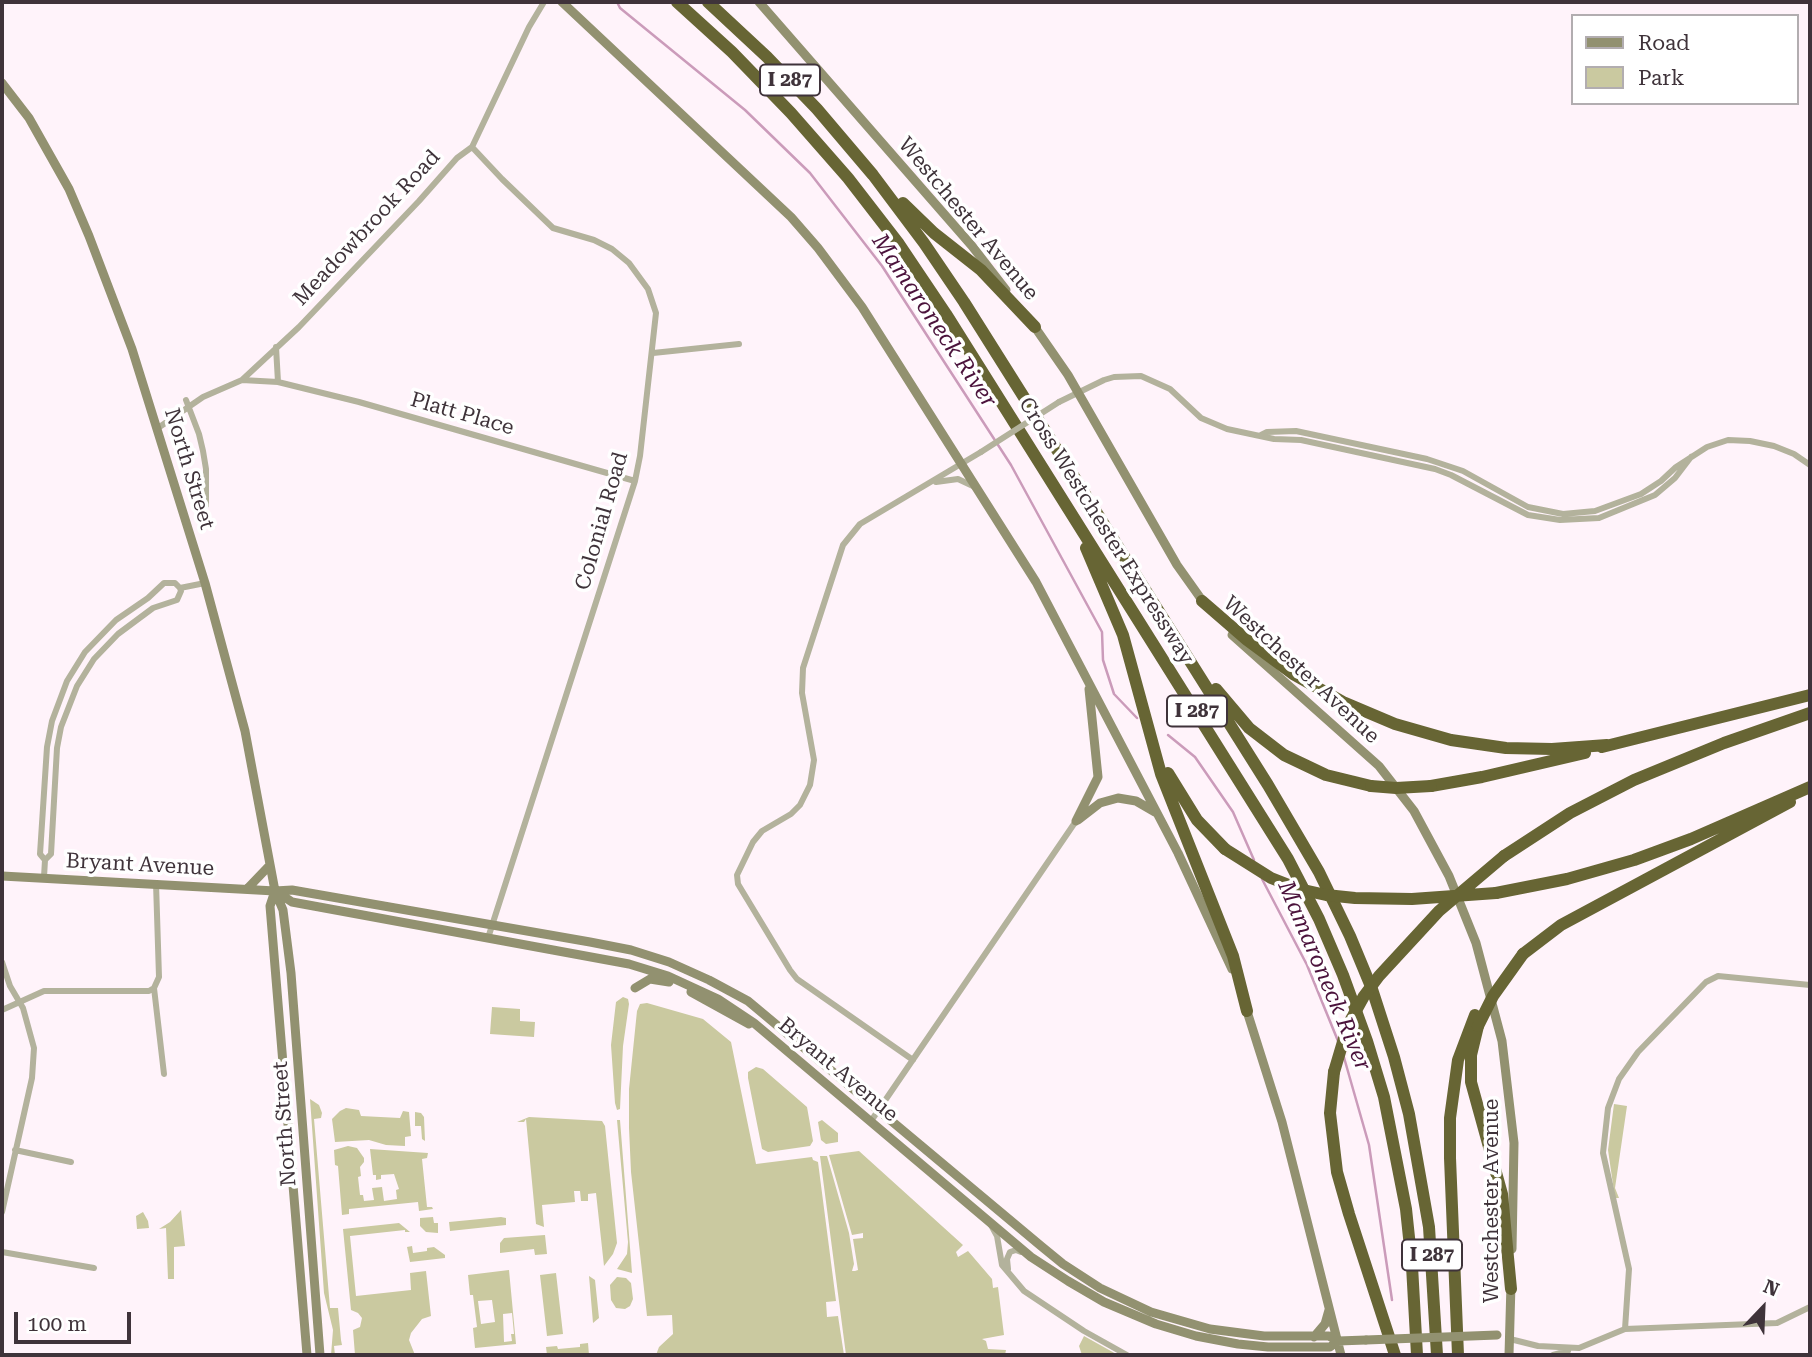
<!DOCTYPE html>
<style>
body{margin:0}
#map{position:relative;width:1812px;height:1357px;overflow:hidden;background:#fff3fa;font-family:"Roboto Serif",serif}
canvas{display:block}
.frame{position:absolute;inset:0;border:4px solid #3f333a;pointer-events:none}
.legend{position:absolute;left:1571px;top:14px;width:228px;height:91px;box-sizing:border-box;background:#fff;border:2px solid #b2adb0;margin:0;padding:9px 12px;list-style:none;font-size:21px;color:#3f333a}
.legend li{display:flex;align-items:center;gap:14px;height:35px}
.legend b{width:35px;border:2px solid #b2adb0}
.north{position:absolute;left:1728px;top:1273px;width:70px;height:70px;-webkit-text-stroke:5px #fff;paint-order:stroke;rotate:23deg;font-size:19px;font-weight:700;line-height:28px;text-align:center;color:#3f333a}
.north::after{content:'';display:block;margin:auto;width:24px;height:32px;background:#3f333a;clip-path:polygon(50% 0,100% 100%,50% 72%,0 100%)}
.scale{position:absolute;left:14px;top:1312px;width:117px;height:32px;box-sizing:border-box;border:4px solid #3f333a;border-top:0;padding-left:9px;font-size:21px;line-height:24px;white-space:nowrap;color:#3f333a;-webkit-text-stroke:5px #fff;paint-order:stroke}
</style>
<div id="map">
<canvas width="1812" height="1357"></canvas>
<div class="frame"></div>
<ul class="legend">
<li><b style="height:9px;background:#929170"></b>Road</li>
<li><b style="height:19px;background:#cac9a0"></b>Park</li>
</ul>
<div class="north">N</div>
<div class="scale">100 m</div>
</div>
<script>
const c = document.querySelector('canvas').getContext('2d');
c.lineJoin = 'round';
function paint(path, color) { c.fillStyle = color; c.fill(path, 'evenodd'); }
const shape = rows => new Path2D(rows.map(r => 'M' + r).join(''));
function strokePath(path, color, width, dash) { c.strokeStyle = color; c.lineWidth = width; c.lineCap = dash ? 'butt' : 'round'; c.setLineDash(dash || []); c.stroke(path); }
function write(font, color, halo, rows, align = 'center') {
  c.font = font + ' "Roboto Serif",serif'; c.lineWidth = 7; c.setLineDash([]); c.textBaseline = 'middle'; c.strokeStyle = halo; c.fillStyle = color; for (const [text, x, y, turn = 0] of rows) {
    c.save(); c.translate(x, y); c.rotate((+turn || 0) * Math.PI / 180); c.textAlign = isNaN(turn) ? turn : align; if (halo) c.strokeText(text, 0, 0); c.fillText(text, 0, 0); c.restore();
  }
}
const green = shape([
 [623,997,628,999,629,1004,623,1046,620,1109,617,1110,615,1103,611,1045,616,1002],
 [647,1003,703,1019,731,1042,756,1164,812,1157,813,1160,818,1162,836,1301,826,1302,827,1317,838,1316,844,1355,656,1355,659,1347,673,1334,672,1315,647,1316,631,1172,629,1128,629,1089,637,1011,640,1004],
 [492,1007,520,1009,520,1021,535,1022,534,1037,490,1034],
 [756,1067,763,1069,807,1107,813,1141,810,1146,768,1152,762,1149,748,1078,748,1072],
 [310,1099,319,1105,322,1113,321,1118,314,1119,330,1308,338,1308,341,1340,342,1345,334,1346,335,1355,331,1355,333,1330,324,1293],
 [1614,1104,1627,1106,1615,1188,1619,1198,1615,1198,1608,1150],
 [346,1108,359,1110,361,1116,400,1118,403,1111,409,1112,411,1136,405,1137,405,1146,386,1145,369,1140,335,1142,332,1119,340,1111],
 [415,1112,421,1113,424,1117,425,1141,422,1139,421,1126,415,1126],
 [529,1117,602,1121,605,1126,617,1243,613,1254,604,1266,596,1193,588,1194,588,1201,581,1201,580,1191,574,1191,575,1202,542,1205,544,1227,536,1224,526,1119,524,1122,517,1122],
 [617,1120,620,1120,632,1273,617,1269,627,1254,628,1242],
 [822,1120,838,1133,838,1142,826,1144,821,1140,818,1122],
 [348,1146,357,1148,364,1158,364,1162,360,1167,361,1176,358,1177,360,1195,363,1195,364,1201,374,1200,372,1188,382,1187,384,1201,397,1199,396,1190,399,1189,394,1174,381,1175,381,1179,376,1180,376,1175,373,1175,370,1149,428,1153,427,1158,422,1159,427,1207,432,1207,433,1209,419,1211,418,1202,349,1209,349,1214,342,1215,338,1166,335,1165,334,1150],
 [859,1151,963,1245,956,1252,958,1257,968,1251,992,1279,993,1288,998,1287,1004,1335,982,1339,986,1341,988,1349,1006,1350,1005,1355,846,1355,820,1156,827,1156,849,1233,854,1264,852,1271,855,1271,858,1270,853,1239,863,1238,863,1233,852,1235,829,1155],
 [181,1210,185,1246,174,1247,174,1279,168,1279,166,1228,159,1229,170,1222],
 [143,1212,148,1221,149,1228,137,1229,136,1216],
 [433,1217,434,1223,438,1223,438,1233,426,1232,420,1226,420,1218],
 [501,1217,506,1218,506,1225,450,1231,449,1222],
 [399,1223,410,1232,405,1232,405,1230,350,1236,356,1296,411,1290,410,1273,426,1271,431,1316,422,1319,411,1333,409,1340,415,1355,355,1355,353,1330,360,1327,362,1318,358,1313,351,1310,343,1229],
 [545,1235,547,1254,535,1255,534,1249,500,1253,500,1243,504,1238],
 [412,1246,413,1253,427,1251,427,1248,434,1247,445,1255,445,1258,410,1262,407,1247],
 [509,1270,516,1344,475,1348,473,1328,477,1327,473,1295,470,1295,468,1275],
 [492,1300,495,1322,481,1324,478,1301],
 [512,1313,514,1334,511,1334,512,1341,504,1342,503,1314],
 [556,1273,563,1334,547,1336,540,1275],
 [589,1276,595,1280,599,1318,593,1323],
 [617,1277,626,1278,631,1283,633,1299,630,1306,625,1309,616,1308,611,1300,610,1285],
 [1084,1336,1118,1355,1082,1355,1079,1346],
 [588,1343,589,1355,547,1355,546,1347,557,1346,558,1349,580,1347,580,1344]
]);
const stream = shape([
 [617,2,620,8,745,110,810,173,882,266,1011,465,1102,632,1103,660,1114,694,1137,718],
 [1168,735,1195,757,1233,812,1254,860],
 [1262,879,1307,965,1338,1041],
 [1343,1054,1369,1145,1392,1300]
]);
const street = shape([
 [472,147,502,179,553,228,594,240,612,249,629,263,648,289,656,313,640,456,635,481,488,938],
 [276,347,278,382],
 [653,353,739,344],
 [242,380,278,382,359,402,635,481],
 [186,400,199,434,203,451,206,469,206,505],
 [1059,402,1104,380,1114,377,1141,376,1170,389,1201,418,1227,429,1274,439,1301,440,1435,469,1451,475,1528,515,1560,520,1599,518,1655,495,1675,478,1691,457],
 [158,428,203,397,242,380,299,327,419,201,457,158,472,147,529,27,544,2],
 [1261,435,1267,432,1296,431,1427,459,1463,471,1528,507,1563,514,1595,511,1641,494,1661,481,1676,467,1707,447,1728,440,1750,441,1774,446,1794,454,1810,465],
 [936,482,958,479,975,487],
 [45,860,40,854,47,747,52,721,67,681,85,652,116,620,148,598,164,583,175,583,180,588,205,583],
 [44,877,45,860,51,854,57,748,61,727,77,686,94,659,118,634,153,608,177,600,181,591,180,588],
 [156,883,159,977,154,988,164,1074],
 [2,962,10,986,23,1008,34,1048,32,1078,2,1212],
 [2,1010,44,991,149,991,154,988],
 [913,1060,797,979,790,970,738,884,737,875,753,842,762,831,791,814,800,805,810,785,814,760,802,693,803,668,843,545,860,524,981,452],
 [871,1121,1076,821],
 [15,1150,71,1162],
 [991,1225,997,1236,1002,1265,1024,1291,1084,1331,1127,1355],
 [2,1252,94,1268],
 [1008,1269,1007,1259,1010,1252,1016,1250,1021,1252],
 [1625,1329,1629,1269,1603,1153,1608,1108,1619,1079,1638,1052,1706,982,1718,976,1810,985],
 [1510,1339,1538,1346,1579,1348,1625,1329,1777,1323,1810,1307],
 [1553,1355,1568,1351]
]);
const secondary = shape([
 [562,2,791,217,818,248,862,307,1036,582,1178,853,1232,969],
 [759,2,972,246,1006,290],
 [2,83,29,118,69,189,89,236,132,349,205,583,245,731,275,891,283,910,291,973,320,1355],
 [1032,323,1068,375,1177,565,1204,603],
 [1232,635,1379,766,1414,811,1449,876,1476,943,1502,1041,1514,1143,1512,1249],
 [1078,820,1100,803,1118,798,1136,801,1155,812],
 [1076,821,1098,777,1089,689],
 [2,876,275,891,292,890,590,942,631,950,669,962,709,980,748,1001,1041,1246,1063,1264,1100,1288,1151,1312,1210,1329,1264,1336,1329,1336,1338,1341],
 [247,889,270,865],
 [275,891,270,906,307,1355],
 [277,892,292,902,629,964,668,976,718,999,754,1023,1031,1257,1068,1281,1104,1302,1156,1324,1196,1336,1238,1344,1268,1347,1330,1347,1338,1341,1366,1340],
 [635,988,650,979,669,982],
 [691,992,749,1024],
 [1245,1005,1282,1122,1341,1355],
 [1314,1337,1325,1324,1329,1310],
 [1509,1355,1511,1284]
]);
const highway = shape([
 [677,2,732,52,791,113,848,178,899,244,946,314,1288,859,1319,919,1343,975,1367,1041,1384,1097,1406,1209,1412,1266,1417,1355],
 [708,2,767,57,817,109,873,175,924,243,964,302,1268,785,1319,872,1350,936,1372,989,1394,1057,1409,1114,1429,1227,1437,1355],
 [903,203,934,233,981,270,1035,327],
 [1086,548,1123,635,1161,774,1233,956,1247,1011],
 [1202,601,1247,640,1293,674,1343,702,1395,724,1451,740,1506,748,1552,749,1607,745],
 [1216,689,1249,728,1284,755,1326,775,1371,786],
 [1602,747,1810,695],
 [1168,773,1197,820,1225,849],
 [1431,786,1482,777,1585,753],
 [1504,856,1570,813,1634,780,1724,743,1810,713],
 [1496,893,1567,879,1634,860,1691,839,1810,787],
 [1523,954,1561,925,1790,802],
 [1478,1026,1471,1055,1471,1082,1502,1194,1511,1289],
 [1334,1072,1330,1113,1337,1172,1349,1214,1395,1355],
 [1458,1355,1450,1158,1450,1118,1458,1060,1475,1015]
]);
const streetBridge = shape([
 [981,452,1059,402]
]);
const secondaryBridge = shape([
 [1366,1340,1497,1335]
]);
const highwayBridge = shape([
 [1371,786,1396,788,1431,786],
 [1225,849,1271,878,1299,889,1326,895,1355,898,1412,899,1496,893],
 [1478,1026,1493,996,1523,954],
 [1334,1072,1348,1025,1364,996,1379,976,1439,911,1504,856]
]);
const shields = [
 [790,80,60],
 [1197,711,60],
 [1432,1255,60]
];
const shieldNames = [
 ["I 287",790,80],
 ["I 287",1197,711],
 ["I 287",1432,1255]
];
const streetNames = [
 ["Westchester Avenue",968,219,50],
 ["Meadowbrook Road",367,228,-47],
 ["Platt Place",462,414,16],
 ["North Street",189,469,73],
 ["Colonial Road",602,521,-74],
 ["Cross Westchester Expressway",1106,531,58],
 ["Westchester Avenue",1301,670,43],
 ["Bryant Avenue",140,865,3],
 ["Bryant Avenue",838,1070,40],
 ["North Street",285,1124,-94],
 ["Westchester Avenue",1492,1201,-90]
];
const waterNames = [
 ["Mamaroneck River",934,321,56],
 ["Mamaroneck River",1324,976,67]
];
paint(green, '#cac9a0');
strokePath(stream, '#cb9bba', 2.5);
strokePath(street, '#b3b29c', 6);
strokePath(secondary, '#929170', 9);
strokePath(highway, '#676534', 12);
strokePath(streetBridge, '#b3b29c', 6);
strokePath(secondaryBridge, '#929170', 9);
strokePath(highwayBridge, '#676534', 12);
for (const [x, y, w] of shields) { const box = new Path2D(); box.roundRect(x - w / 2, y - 15.5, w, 31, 5); c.fillStyle = '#fff'; c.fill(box); strokePath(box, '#3f333a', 2); }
write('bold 19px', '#3f333a', null, shieldNames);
write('21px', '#3f333a', '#fff', streetNames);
write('italic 23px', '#4b133c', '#fff', waterNames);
</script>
